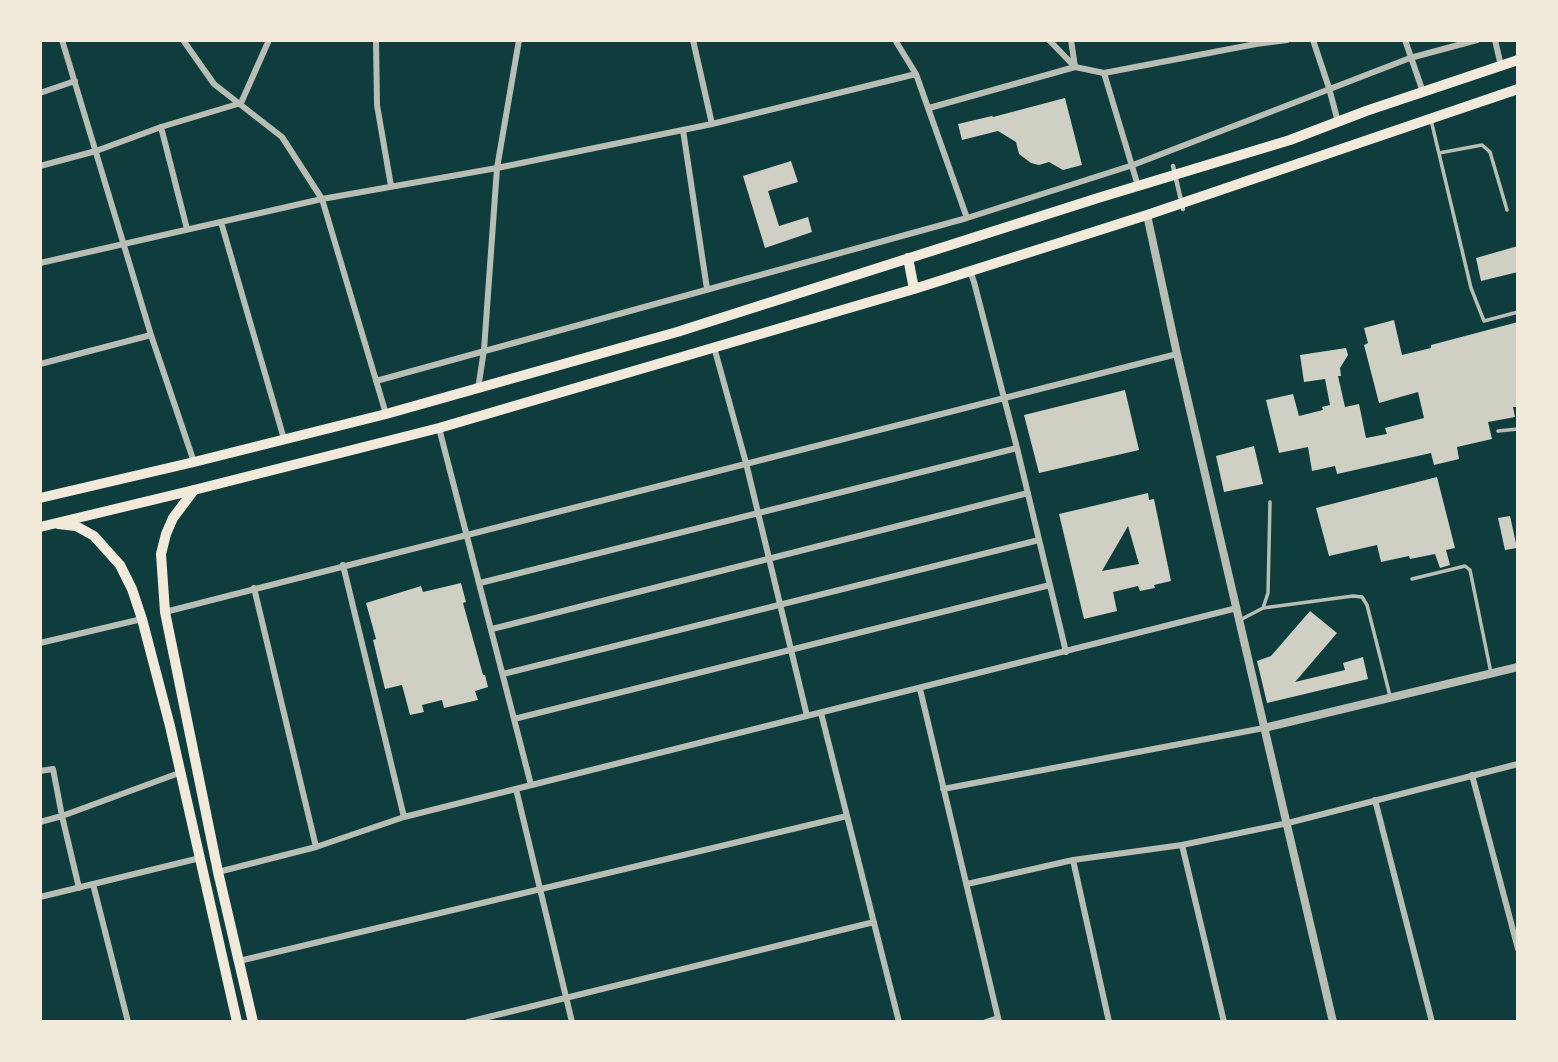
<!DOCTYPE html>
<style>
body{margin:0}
#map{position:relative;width:1558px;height:1062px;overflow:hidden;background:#0f3d3e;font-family:"Titillium Web",sans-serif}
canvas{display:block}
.frame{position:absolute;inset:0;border:42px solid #f1e9da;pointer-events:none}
</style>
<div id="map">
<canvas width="1558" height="1062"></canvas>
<div class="frame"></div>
</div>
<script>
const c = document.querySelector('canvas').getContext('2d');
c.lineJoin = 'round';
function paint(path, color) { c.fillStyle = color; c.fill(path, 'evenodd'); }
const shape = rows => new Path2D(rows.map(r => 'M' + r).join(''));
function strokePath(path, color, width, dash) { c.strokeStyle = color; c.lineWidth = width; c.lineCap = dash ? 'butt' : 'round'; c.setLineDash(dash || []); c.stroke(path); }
const building = shape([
 [1065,98,1082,165,1063,170,1049,162,1039,165,1031,163,1019,154,1016,142,998,131,962,140,958,124,992,116,993,117],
 [791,161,798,182,768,191,779,226,808,217,812,232,765,248,743,176],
 [1518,246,1518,272,1481,281,1476,258],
 [1394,320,1402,355,1431,348,1431,345,1518,322,1518,407,1513,407,1515,417,1488,422,1492,439,1457,447,1459,459,1434,465,1431,453,1337,474,1335,466,1312,471,1308,447,1279,453,1266,400,1293,394,1299,416,1323,410,1322,407,1330,405,1325,379,1304,382,1300,355,1346,348,1348,355,1340,368,1341,376,1338,376,1345,407,1359,404,1366,438,1387,434,1385,428,1424,418,1418,392,1379,403,1364,345,1368,343,1364,328],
 [1125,390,1139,450,1039,473,1024,415],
 [1254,446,1263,484,1224,492,1216,456],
 [1437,477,1455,548,1446,550,1450,565,1440,568,1435,554,1410,559,1409,556,1381,562,1377,545,1329,556,1316,508],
 [1148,493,1149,500,1154,499,1171,581,1154,585,1155,588,1140,591,1138,586,1113,592,1117,611,1084,619,1059,514],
 [1128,526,1139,564,1102,571],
 [1510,516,1517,548,1505,550,1498,518],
 [461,583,466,602,463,603,483,675,485,675,488,687,475,691,478,700,444,708,442,700,422,705,424,712,410,715,402,685,385,689,373,640,376,639,366,603,421,586,423,592],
 [1310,611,1337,633,1295,682,1345,670,1343,663,1363,657,1368,679,1267,703,1257,661,1271,656]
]);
const service = shape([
 [1431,120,1471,288,1484,321,1518,312],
 [1439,153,1482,145,1490,152,1507,210],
 [1498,431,1518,429],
 [1412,579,1465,566,1470,570,1491,673],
 [1263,608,1353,596,1362,597,1367,605,1390,696],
 [1240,620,1263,608,1268,593,1270,502]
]);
const pedestrian = shape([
 [1173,166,1183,209]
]);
const minor = shape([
 [62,40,151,335,194,462],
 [183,40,214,84,282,137,322,199,386,414],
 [376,40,377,105,391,186],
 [693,40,712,124],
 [895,40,916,74,967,218],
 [1049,40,1075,67,1104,73,1256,44,1287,40],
 [1313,40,1329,88,1338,122],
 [1405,40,1423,92],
 [1495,40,1501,66],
 [1104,73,1138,186],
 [40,93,75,81],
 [929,108,1075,67,1071,40],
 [161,127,187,229],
 [683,130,707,289],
 [40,166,96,151,161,127,241,103,269,40],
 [221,222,284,439],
 [40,263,322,199,497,168,712,124,916,74],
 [970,271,974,282,1017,448,1066,652],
 [714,347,746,463,807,716],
 [40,364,151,335],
 [376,381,967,218,1133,165,1410,58,1477,40],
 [478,389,484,350,497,168,519,40],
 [439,428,531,785],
 [343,565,404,817],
 [480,583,1017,448],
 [254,588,316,847],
 [165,612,1177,354],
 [492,629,1028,493],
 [40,643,142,619],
 [503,674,1039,540],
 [920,689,999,1022],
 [821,713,899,1022],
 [514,719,1050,585],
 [40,771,53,769,62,816,79,888],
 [1472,775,1518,949],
 [516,789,572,1022],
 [943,789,1264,728],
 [1375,800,1432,1022],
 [40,822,62,816,179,773],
 [1182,845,1224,1022],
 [1073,860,1109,1022],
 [218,872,316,847,404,817,1237,608],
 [93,884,128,1022],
 [967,884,1073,860,1182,845,1288,823,1518,764],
 [40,897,200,858],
 [239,961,847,816],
 [468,1022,874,922],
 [986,1022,998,1018]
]);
const tertiary = shape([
 [1147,215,1177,354,1333,1022],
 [1264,728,1518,667]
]);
const primary = shape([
 [194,490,173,518,166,534,161,554,165,612,218,872,253,1022],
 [58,524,76,526,94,536,120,565,132,589,142,619,170,726,237,1022]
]);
const trunk = shape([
 [908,258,914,289],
 [40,498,194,462,386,414,677,332,1098,198,1290,140,1366,111,1518,60],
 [40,527,194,490,439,428,914,289,1147,215,1518,89]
]);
paint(building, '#cfcfc3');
strokePath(service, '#b8beb3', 3.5);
strokePath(pedestrian, '#b8beb3', 4.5);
strokePath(minor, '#b8beb3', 6);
strokePath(tertiary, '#b8beb3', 8);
strokePath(primary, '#f1e9da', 10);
strokePath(trunk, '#f1e9da', 10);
</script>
